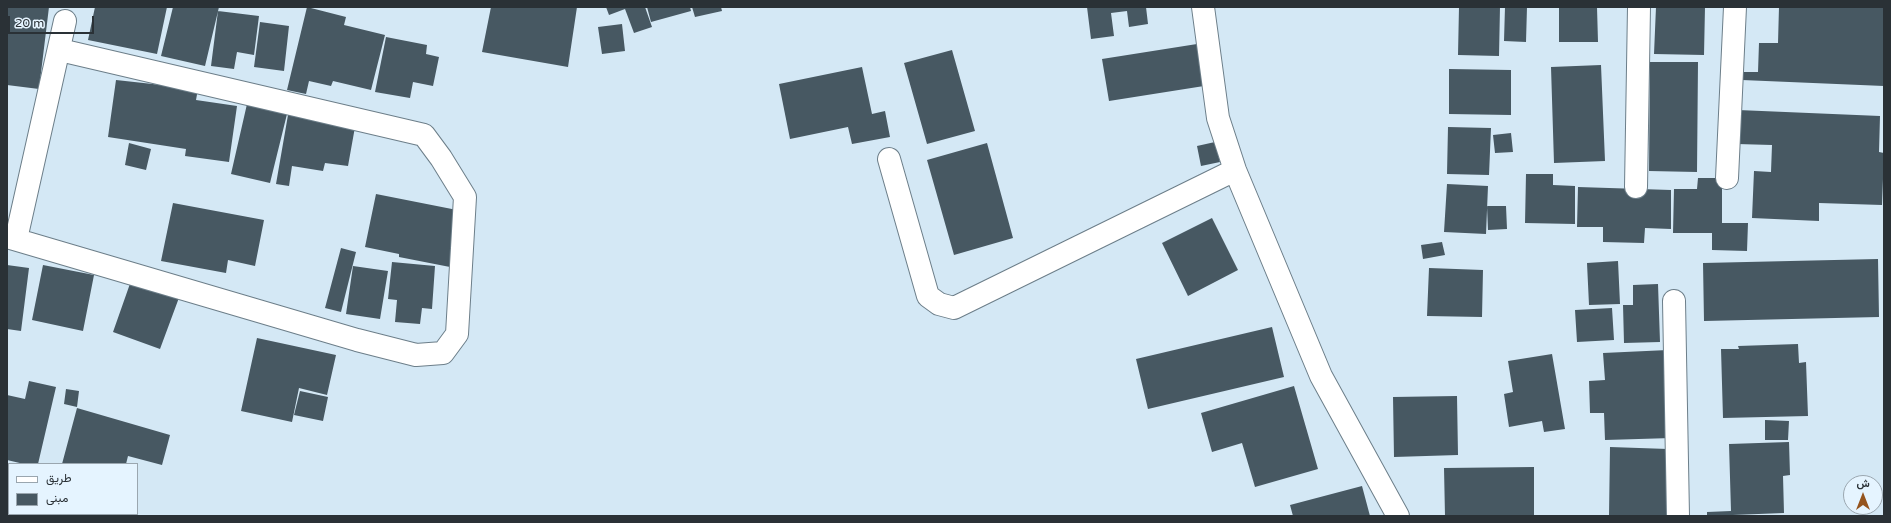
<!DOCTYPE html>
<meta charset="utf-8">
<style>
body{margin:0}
#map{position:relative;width:1891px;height:523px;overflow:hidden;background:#d4e8f5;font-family:"Varela Round",Vazirmatn,sans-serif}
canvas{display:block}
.frame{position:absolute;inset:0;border:8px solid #2a3136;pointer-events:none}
.legend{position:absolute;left:8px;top:463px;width:130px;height:52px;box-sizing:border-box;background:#e5f4ff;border:1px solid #9aa6af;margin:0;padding:5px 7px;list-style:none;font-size:12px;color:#2a3136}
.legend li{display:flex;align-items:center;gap:8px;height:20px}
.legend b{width:20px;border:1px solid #9aa6af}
.north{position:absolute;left:1843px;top:475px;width:40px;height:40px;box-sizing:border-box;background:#e5f4ff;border:1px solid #9aa6af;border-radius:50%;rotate:0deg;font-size:11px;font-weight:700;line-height:16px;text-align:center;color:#2a3136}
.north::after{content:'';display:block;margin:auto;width:14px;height:18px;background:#94541e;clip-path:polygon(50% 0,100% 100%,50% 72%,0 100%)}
.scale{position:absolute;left:8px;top:16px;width:86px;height:18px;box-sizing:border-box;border:2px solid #2a3136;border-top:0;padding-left:5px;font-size:12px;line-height:14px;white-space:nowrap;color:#2a3136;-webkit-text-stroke:3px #e5f4ff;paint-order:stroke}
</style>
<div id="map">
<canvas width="1891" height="523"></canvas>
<div class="frame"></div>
<ul class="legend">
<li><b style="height:5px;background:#fff"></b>طريق</li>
<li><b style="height:11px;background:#475862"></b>مبنى</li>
</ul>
<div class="north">ش</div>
<div class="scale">20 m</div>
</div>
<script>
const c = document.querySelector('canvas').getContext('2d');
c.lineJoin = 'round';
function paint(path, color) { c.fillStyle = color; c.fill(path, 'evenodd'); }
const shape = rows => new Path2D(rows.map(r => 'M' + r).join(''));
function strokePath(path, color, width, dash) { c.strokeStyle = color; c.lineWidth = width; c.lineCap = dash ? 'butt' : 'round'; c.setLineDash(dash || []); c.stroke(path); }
const building = shape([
 [7,7,49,7,39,89,7,85],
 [95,7,167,7,157,54,88,40],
 [173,7,219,7,205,66,161,56],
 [307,7,346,17,344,25,385,35,371,90,333,81,331,86,309,81,306,94,287,90],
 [491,7,577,7,568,67,482,52],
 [606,7,645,7,652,27,634,33,625,9,609,15],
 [647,7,690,7,691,11,651,22],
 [692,7,721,7,722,11,695,17],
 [1087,7,1146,7,1148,24,1129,27,1127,11,1111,13,1114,36,1091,39],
 [1459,7,1500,7,1499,56,1458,55],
 [1505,7,1527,7,1526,42,1504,41],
 [1559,7,1597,7,1598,42,1559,42],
 [1656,7,1705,7,1704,55,1654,54],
 [1779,7,1884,7,1884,86,1742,80,1743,72,1758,72,1759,43,1778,43],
 [218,11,259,16,254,55,237,52,234,69,211,66],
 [260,22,289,26,284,71,254,67],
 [622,24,625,51,602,54,598,27],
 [386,37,427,45,426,54,439,57,433,86,413,82,410,98,375,92],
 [1197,44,1204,86,1109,101,1102,59],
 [952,50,975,131,927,144,904,63],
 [1650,62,1698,62,1697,172,1649,171],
 [1601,65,1605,161,1554,163,1551,67],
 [862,67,872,114,885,111,890,137,852,144,848,127,790,139,779,84],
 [1449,69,1511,70,1511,115,1449,114],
 [116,80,198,89,196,100,237,106,229,162,185,156,186,149,108,137],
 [247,104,287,114,270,183,231,174],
 [1738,110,1880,116,1879,152,1884,153,1882,205,1819,203,1819,221,1752,218,1754,171,1771,172,1772,145,1737,144],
 [288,115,355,127,348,166,325,163,323,171,292,166,289,186,276,184],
 [1448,127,1491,128,1489,175,1447,174],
 [1511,133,1513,152,1495,153,1493,135],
 [1215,142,1220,162,1201,166,1197,146],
 [129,143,151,149,146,170,125,165],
 [987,143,1013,238,954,255,927,160],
 [1526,174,1553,174,1553,185,1575,186,1575,224,1525,223],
 [1698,178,1722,178,1722,223,1748,223,1747,251,1712,250,1712,233,1673,233,1674,189,1697,189],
 [1447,184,1488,186,1486,234,1444,232],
 [1578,187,1671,190,1671,229,1645,228,1644,243,1603,242,1603,227,1577,227],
 [376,194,462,211,450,267,399,257,399,254,365,247],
 [173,203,264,220,255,266,228,260,226,273,161,261],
 [1487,206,1506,206,1507,229,1488,230],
 [1212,218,1238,270,1188,296,1162,243],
 [1442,242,1445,255,1423,259,1421,245],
 [341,248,356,252,341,312,325,308],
 [1878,259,1879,317,1704,321,1703,263],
 [1618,261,1620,304,1589,305,1587,263],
 [392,262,435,266,432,309,422,308,420,324,395,322,397,300,388,299],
 [7,265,29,268,21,331,7,329],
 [43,265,94,275,83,331,32,320],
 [353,266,388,271,380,319,346,314],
 [1429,268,1483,270,1482,317,1427,316],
 [132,278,180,295,160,349,113,332],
 [1658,284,1660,342,1624,343,1623,305,1633,305,1633,285],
 [1612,308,1614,340,1577,342,1575,310],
 [1272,327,1284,377,1148,409,1136,359],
 [257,338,336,355,327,395,299,388,292,422,241,411],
 [1798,344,1799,363,1806,362,1808,416,1723,418,1721,349,1739,349,1738,346],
 [1668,350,1672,438,1605,440,1604,413,1590,413,1589,381,1605,380,1603,353],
 [1552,354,1565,429,1544,432,1542,421,1509,427,1504,394,1513,392,1508,361],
 [29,381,56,387,38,464,24,464,7,460,7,395,25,399],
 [1294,386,1318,469,1255,487,1242,443,1212,452,1201,413],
 [66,389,79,391,77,407,64,404],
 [300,391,328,397,323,421,294,415],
 [1457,396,1458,455,1394,457,1393,397],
 [77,408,170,435,162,465,128,456,126,464,62,464],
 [1765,420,1789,421,1788,440,1765,440],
 [1789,442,1790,475,1783,476,1784,513,1707,516,1707,512,1731,511,1729,444],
 [1610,447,1668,449,1666,516,1609,516],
 [1534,467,1534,516,1445,516,1444,468],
 [1362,486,1370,516,1293,516,1290,505]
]);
const street = shape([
 [1203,7,1218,118,1235,170,1321,376,1398,516],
 [889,159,928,296,939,304,954,308,1235,170],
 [1727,178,1735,7],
 [1636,187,1639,7],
 [7,237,357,340,416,355,443,353,457,334,465,197,441,158,424,135,60,50],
 [16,239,65,21],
 [1674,301,1678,516]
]);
paint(building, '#475862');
strokePath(street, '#6c7e89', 24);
strokePath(street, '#fff', 22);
</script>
